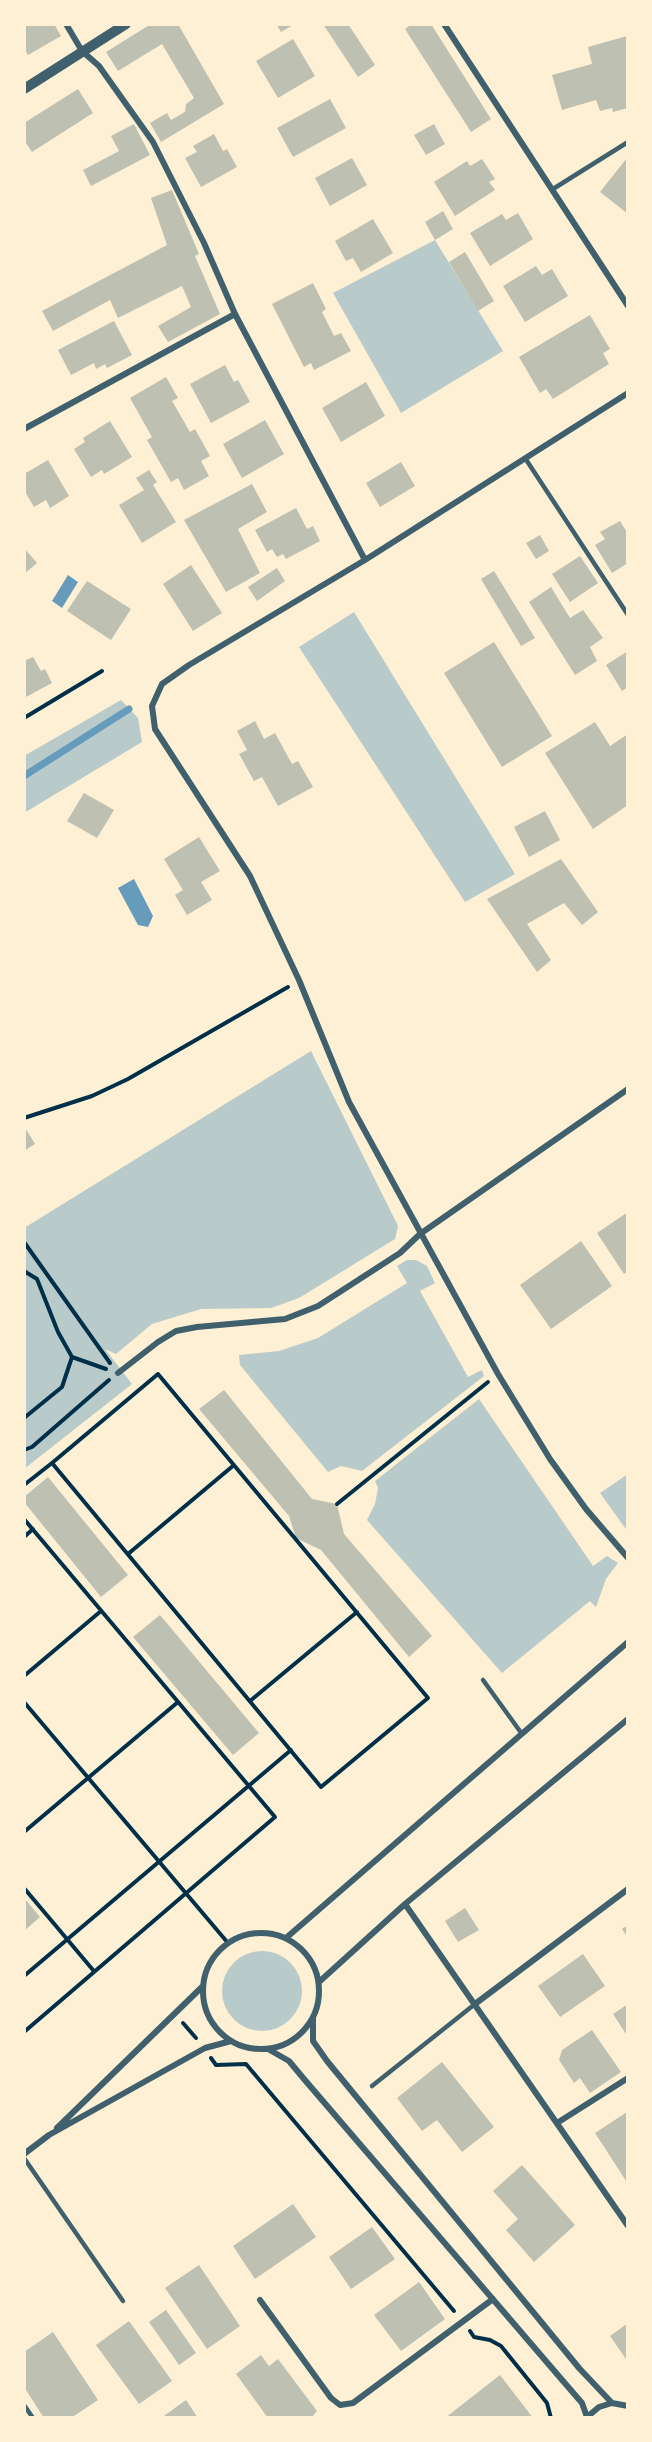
<!DOCTYPE html>
<style>
body{margin:0}
#map{position:relative;width:652px;height:2442px;overflow:hidden;background:#fdf0d5;font-family:"Titillium Web",sans-serif}
canvas{display:block}
.frame{position:absolute;inset:0;border:26px solid #fdf0d5;pointer-events:none}
</style>
<div id="map">
<canvas width="652" height="2442"></canvas>
<div class="frame"></div>
</div>
<script>
const c = document.querySelector('canvas').getContext('2d');
c.lineJoin = 'round';
function paint(path, color) { c.fillStyle = color; c.fill(path, 'evenodd'); }
const shape = rows => new Path2D(rows.map(r => 'M' + r).join(''));
function strokePath(path, color, width, dash) { c.strokeStyle = color; c.lineWidth = width; c.lineCap = dash ? 'butt' : 'round'; c.setLineDash(dash || []); c.stroke(path); }
const green = shape([
 [435,240,503,351,401,413,333,293],
 [354,612,515,874,465,902,299,647],
 [121,700,138,718,142,742,24,813,24,756],
 [311,1051,398,1226,395,1239,299,1298,271,1308,201,1309,152,1324,116,1354,105,1349,132,1384,24,1469,24,1228],
 [407,1260,416,1260,427,1266,435,1283,420,1291,468,1377,482,1370,484,1376,362,1471,341,1466,328,1472,240,1365,239,1355,279,1351,318,1338,407,1283,397,1266],
 [479,1399,593,1566,607,1556,618,1563,606,1579,596,1607,590,1601,502,1673,367,1520,375,1504,378,1488,375,1481],
 [628,1474,628,1532,600,1493],
 '222 1991a40 40 0 1 1 80 0a40 40 0 1 1-80 0Z'
]);
const water = shape([
 [68,575,78,582,62,608,52,601],
 [134,879,153,916,148,927,138,925,118,888]
]);
const stream = shape([
 [24,776,129,709]
]);
const building = shape([
 [24,24,54,24,61,36,28,55,24,48],
 [151,24,178,24,224,104,161,142,150,123,167,113,171,120,185,112,186,104,194,98,162,44,118,71,106,52],
 [276,24,295,24,281,32],
 [323,24,348,24,375,65,358,77],
 [412,24,431,24,491,119,471,132,405,29],
 [627,36,628,108,613,112,612,108,600,111,596,100,562,110,552,75,592,64,588,47],
 [293,39,315,76,278,98,256,61],
 [78,89,93,113,32,152,24,140,24,123],
 [330,99,346,128,293,157,277,128],
 [134,124,150,155,91,186,83,170,119,151,111,136],
 [434,124,445,144,426,155,414,135],
 [214,134,223,151,227,149,237,167,201,187,185,158,197,152,193,146],
 [352,158,367,185,330,206,315,178],
 [627,158,628,160,628,214,600,192],
 [482,159,495,179,489,182,495,190,455,216,434,182,467,161,470,166],
 [172,190,199,254,195,256,220,314,168,342,158,326,191,307,182,286,118,318,110,300,53,331,42,311,167,245,151,198],
 [443,211,453,229,435,240,425,222],
 [518,213,533,239,490,266,470,233,502,214,506,220],
 [373,219,393,253,361,272,353,258,346,261,335,241],
 [465,252,494,301,478,311,449,262],
 [536,266,542,275,552,269,568,296,525,322,503,286],
 [313,283,326,309,322,312,334,336,341,333,351,351,314,370,311,363,304,367,272,304],
 [590,315,610,349,603,353,609,364,553,399,546,389,540,393,519,357],
 [114,321,132,355,107,368,105,364,96,369,94,363,71,375,58,350],
 [225,365,234,382,238,380,250,402,211,423,190,384],
 [166,377,178,398,172,401,190,432,195,429,210,456,201,461,209,476,184,490,178,478,171,482,147,440,152,437,130,398],
 [366,382,385,416,341,442,322,408],
 [265,420,284,454,242,478,223,444],
 [110,421,132,457,104,474,102,470,91,477,74,449,85,442,83,438],
 [48,460,69,496,50,508,46,500,34,507,24,490,24,474],
 [401,462,415,486,380,507,366,483],
 [149,470,157,482,153,485,176,522,142,543,119,505,144,490,136,478],
 [252,484,267,512,238,529,260,573,226,592,184,520],
 [296,508,307,529,313,526,320,541,286,559,283,554,277,557,272,549,267,552,255,530],
 [620,521,628,534,628,563,612,573,595,545,605,539,600,532],
 [540,535,549,551,536,559,526,543],
 [24,548,37,563,24,574],
 [580,556,598,583,570,602,552,574],
 [191,565,222,613,193,631,163,584],
 [277,568,285,581,257,601,248,587],
 [494,571,535,638,521,646,481,579],
 [87,581,131,609,111,640,67,611],
 [551,587,570,618,583,610,603,638,590,647,597,661,575,675,529,602],
 [494,642,552,736,502,767,444,673],
 [628,651,628,687,622,691,606,665],
 [33,657,41,671,45,669,52,683,24,698,24,661],
 [255,721,264,739,275,733,292,764,298,761,313,787,278,806,262,777,254,781,239,754,247,750,237,731],
 [595,722,610,746,628,734,628,805,593,829,545,753],
 [84,793,114,810,97,838,67,821],
 [545,811,560,840,529,857,514,827],
 [199,837,220,871,201,882,212,900,187,915,175,895,183,890,164,859],
 [561,859,598,912,582,925,564,903,527,924,551,960,537,972,487,899],
 [24,1126,35,1144,24,1151],
 [628,1212,628,1271,624,1274,597,1233],
 [581,1241,612,1286,551,1329,520,1285],
 [224,1390,312,1499,337,1504,344,1534,432,1636,409,1657,321,1550,296,1538,289,1516,199,1409],
 [48,1477,128,1575,101,1597,24,1502,24,1497],
 [160,1615,259,1733,233,1755,133,1637],
 [24,1898,40,1917,24,1931],
 [465,1908,479,1930,458,1942,445,1921],
 [628,1925,628,1938,622,1929],
 [583,1954,605,1986,560,2017,538,1986],
 [628,2004,628,2037,613,2014],
 [592,2030,621,2072,590,2093,580,2078,574,2083,559,2060,562,2050],
 [442,2062,494,2127,462,2152,437,2120,422,2131,397,2098],
 [627,2112,628,2115,628,2184,595,2133],
 [522,2165,575,2225,534,2262,506,2230,518,2219,493,2191],
 [293,2204,316,2237,255,2279,233,2246],
 [372,2227,395,2259,351,2289,329,2257],
 [199,2265,240,2326,207,2349,165,2288],
 [419,2282,445,2319,401,2351,374,2315],
 [166,2310,196,2353,179,2365,149,2322],
 [129,2321,172,2381,139,2404,96,2345],
 [628,2323,628,2362,610,2336],
 [53,2332,98,2400,71,2418,44,2418,24,2387,24,2352],
 [261,2355,269,2366,278,2359,317,2411,311,2418,268,2418,236,2374],
 [500,2375,533,2418,445,2418],
 [186,2400,198,2418,161,2418]
]);
const path = shape([
 [24,718,102,671],
 [24,1118,92,1096,128,1079,288,987],
 [24,1242,110,1363],
 [24,1271,37,1279,58,1332,72,1357],
 [158,1374,428,1698,321,1787,52,1463,158,1374],
 [24,1418,62,1387,72,1357,106,1369],
 [24,1450,32,1447,109,1380],
 [24,1485,52,1463],
 [337,1504,488,1382],
 [24,1519,275,1817,24,2032],
 [24,1537,33,1529],
 [128,1554,234,1465],
 [24,1676,101,1611],
 [250,1701,357,1612],
 [24,1702,228,1943],
 [24,1832,178,1702],
 [24,1888,93,1970],
 [24,1976,291,1750],
 [183,2023,196,2038],
 [211,2058,216,2065,246,2064,454,2311],
 [470,2331,474,2337,490,2340,501,2346,547,2403,551,2418]
]);
const service = shape([
 [553,189,628,142],
 [525,458,628,615],
 [483,1680,522,1734],
 [372,2086,475,2004],
 [24,2158,123,2301],
 [24,2405,33,2418]
]);
const minor = shape([
 [66,24,82,51,99,66,153,142,204,243,235,314,365,560],
 [444,24,628,306],
 [628,393,365,560,189,665,162,684,152,706,155,729,250,876,299,980,349,1102,498,1374,550,1459,586,1509,628,1558],
 [24,429,235,314],
 [118,1373,158,1342,176,1331,197,1327,285,1319,318,1306,400,1253,420,1234,628,1089],
 [405,1904,628,2226],
 '203 1991a58 58 0 1 1 116 0a58 58 0 1 1-116 0Z',
 [286,1938,628,1642],
 [319,1982,405,1904,628,1719],
 [475,2004,628,1889],
 [313,2018,313,2041,327,2061,579,2368,612,2403],
 [268,2049,289,2061,304,2079,563,2381,582,2403,587,2417],
 [557,2123,628,2078],
 [57,2128,203,1986],
 [24,2154,49,2135,205,2048,231,2041],
 [260,2300,331,2398,340,2405,353,2403,493,2299],
 [586,2418,599,2407,612,2403,628,2406]
]);
const tertiary = shape([
 [24,89,126,24]
]);
paint(green, '#b9caca');
paint(water, '#669bbc');
strokePath(stream, '#669bbc', 7);
paint(building, '#bec0b2');
strokePath(path, '#003049', 4);
strokePath(service, '#3f606c', 4.5);
strokePath(minor, '#3f606c', 6);
strokePath(tertiary, '#3f606c', 10);
</script>
